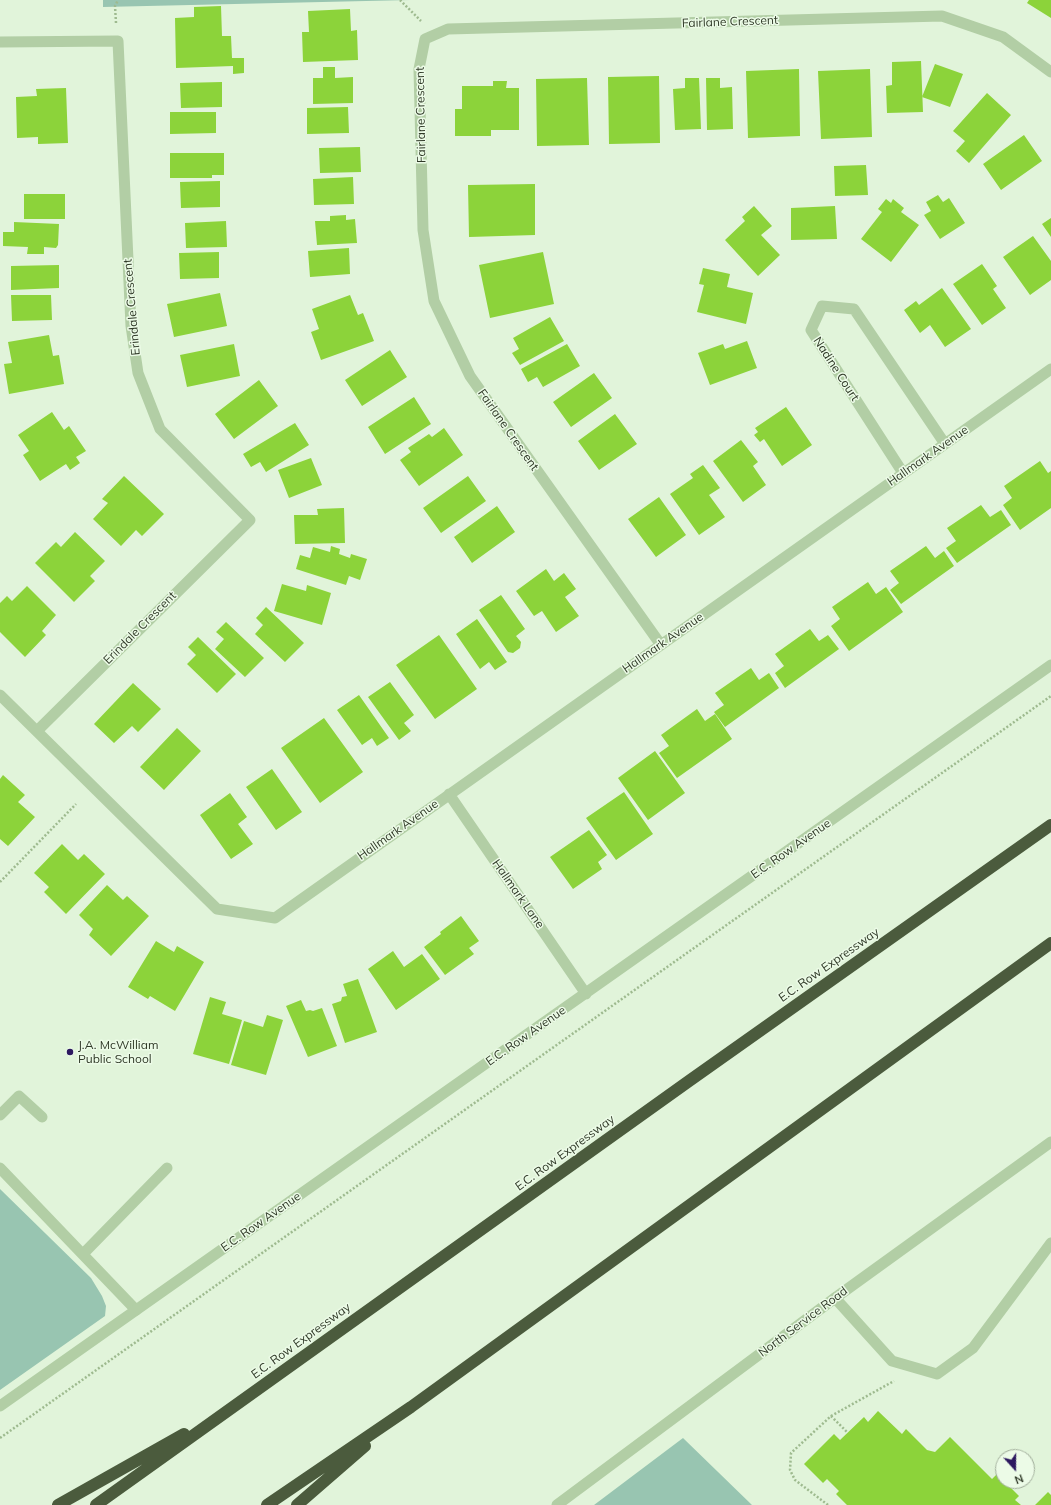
<!DOCTYPE html>
<style>
body{margin:0}
#map{position:relative;width:1051px;height:1505px;overflow:hidden;background:#e1f4da;font-family:Mulish,sans-serif}
canvas{display:block}
.north{position:absolute;left:995px;top:1449px;width:40px;height:40px;box-sizing:border-box;background:#ecfbe7;border:1px solid #a0ad9a;border-radius:50%;rotate:159deg;font-size:11px;font-weight:700;line-height:16px;text-align:center;color:#2f3927}
.north::after{content:'';display:block;margin:auto;width:14px;height:18px;background:#2c185f;clip-path:polygon(50% 0,100% 100%,50% 72%,0 100%)}
</style>
<div id="map">
<canvas width="1051" height="1505"></canvas>
<div class="north">N</div>
</div>
<script>
const c = document.querySelector('canvas').getContext('2d');
c.lineJoin = 'round';
function paint(path, color) { c.fillStyle = color; c.fill(path, 'evenodd'); }
const shape = rows => new Path2D(rows.map(r => 'M' + r).join(''));
function strokePath(path, color, width, dash) { c.strokeStyle = color; c.lineWidth = width; c.lineCap = dash ? 'butt' : 'round'; c.setLineDash(dash || []); c.stroke(path); }
function write(font, color, halo, rows, align = 'center') {
  c.font = font + ' Mulish,sans-serif'; c.lineWidth = 3; c.setLineDash([]); c.textBaseline = 'middle'; c.strokeStyle = halo; c.fillStyle = color; for (const [text, x, y, turn = 0] of rows) {
    c.save(); c.translate(x, y); c.rotate((+turn || 0) * Math.PI / 180); c.textAlign = isNaN(turn) ? turn : align; if (halo) c.strokeText(text, 0, 0); c.fillText(text, 0, 0); c.restore();
  }
}
const green = shape([
 [103,0,410,0,103,7],
 [0,1189,91,1278,102,1296,106,1306,105,1316,0,1390],
 [683,1438,752,1505,594,1505]
]);
const building = shape([
 [1029,0,1051,0,1051,18,1027,3],
 [221,6,222,36,231,36,232,58,244,58,244,73,233,74,233,66,176,68,175,18,194,17,194,7],
 [350,9,351,31,357,30,358,60,303,62,302,32,309,32,308,11],
 [921,61,923,112,887,113,886,86,892,85,892,62],
 [935,64,963,74,950,107,922,97],
 [323,67,335,67,335,78,353,77,353,103,313,104,313,78,323,78],
 [799,69,800,136,748,138,746,71],
 [870,69,872,137,821,139,818,71],
 [659,76,660,143,609,144,608,77],
 [587,78,589,145,537,146,536,79],
 [685,78,699,78,701,129,675,130,673,89,685,88],
 [706,78,720,78,720,88,732,87,733,129,707,130],
 [493,81,507,81,506,88,519,88,519,130,491,130,491,136,455,136,455,109,462,109,462,86,493,86],
 [222,82,222,107,181,108,180,83],
 [66,88,68,143,38,144,38,137,17,138,16,97,37,96,36,89],
 [987,93,1011,115,969,163,956,151,965,141,953,131],
 [348,107,349,133,307,134,307,108],
 [170,112,216,112,216,133,170,134],
 [1024,135,1042,161,1001,190,983,164],
 [360,147,361,172,320,173,319,148],
 [170,153,224,153,224,175,212,175,212,178,170,178],
 [866,165,868,195,835,196,834,166],
 [353,177,354,204,314,205,313,179],
 [220,181,220,207,181,208,180,182],
 [535,184,535,235,469,237,468,185],
 [24,194,65,194,65,219,24,219],
 [938,195,943,202,949,198,965,223,940,239,924,215,931,211,926,202],
 [886,199,891,203,893,199,904,208,901,212,919,225,891,262,861,239,882,212,878,209],
 [754,206,772,226,761,235,780,255,758,276,725,240,745,221,742,217],
 [835,206,837,239,791,240,791,208],
 [346,215,346,220,355,219,357,243,317,245,315,221,330,221,330,216],
 [1051,218,1051,237,1042,224],
 [226,221,227,247,186,248,185,223],
 [14,222,59,224,58,245,56,248,44,247,44,254,27,254,28,247,3,246,3,232,14,232],
 [1033,236,1051,261,1051,280,1030,295,1003,257],
 [349,248,350,274,310,277,308,251],
 [219,252,219,278,180,279,179,253],
 [543,252,554,304,490,318,479,265],
 [982,264,997,286,993,289,1006,308,982,325,953,284],
 [59,265,59,288,11,290,11,266],
 [703,268,730,274,727,287,753,293,746,324,697,312,704,285,699,284],
 [942,288,971,329,945,347,930,325,920,333,904,310,916,301,919,305],
 [220,293,227,326,174,337,167,304],
 [11,295,51,295,52,320,12,321],
 [350,295,358,315,363,313,374,341,321,360,311,332,319,329,312,309],
 [550,317,564,341,520,365,512,353,519,349,513,338],
 [49,335,53,356,59,355,64,384,9,394,4,364,12,363,8,342],
 [747,341,757,368,710,385,698,353,723,344,725,349],
 [234,344,240,376,187,387,180,355],
 [567,344,580,366,543,387,537,377,528,382,521,369],
 [390,350,407,377,362,406,345,380],
 [594,373,612,398,571,427,553,402],
 [259,380,278,406,234,439,215,414],
 [414,397,431,424,385,454,368,427],
 [786,407,812,445,782,466,764,439,760,442,754,435,758,432,755,428],
 [52,412,64,430,69,426,86,451,76,457,80,463,70,470,66,464,40,481,23,455,29,451,18,435],
 [615,414,637,444,599,470,578,441],
 [295,423,309,445,266,472,260,462,251,467,243,454],
 [444,428,463,455,419,486,400,460,411,452,408,448,429,434,432,437],
 [741,440,758,462,753,466,766,485,743,502,713,461],
 [311,458,322,485,289,498,278,470],
 [1040,461,1048,473,1051,471,1051,508,1020,530,1003,505,1012,498,1004,486],
 [703,465,720,488,709,495,725,517,699,535,670,494,693,478,690,474],
 [124,476,164,514,142,536,136,530,121,546,93,519,108,503,102,499],
 [468,476,486,501,441,533,423,508],
 [659,497,686,535,656,557,628,519],
 [981,505,990,517,1001,510,1011,525,957,563,946,548,956,541,947,528],
 [497,506,515,532,472,563,454,537],
 [344,508,345,543,295,544,294,515,318,515,317,509],
 [75,532,105,561,90,576,95,581,74,602,35,563,56,542,61,547],
 [331,546,340,549,339,554,350,558,351,554,367,559,360,580,349,576,346,585,296,569,300,555,310,558,313,547,330,552],
 [926,546,935,558,944,551,954,566,901,604,890,590,899,583,890,571],
 [546,569,554,581,564,573,576,589,565,597,579,616,556,632,542,611,534,616,516,591],
 [868,582,876,594,886,587,903,612,849,651,831,626,840,619,832,607],
 [282,584,306,591,307,585,331,593,322,625,274,611],
 [27,586,56,615,42,631,46,635,25,657,0,632,0,603,7,596,12,601],
 [501,595,525,629,516,636,521,642,520,648,513,653,508,652,479,610],
 [266,607,304,643,285,662,255,634,263,625,256,618],
 [477,619,507,662,495,670,489,662,480,669,456,634],
 [226,622,264,658,245,677,215,649,224,639,216,632],
 [810,629,819,641,828,635,839,649,785,688,775,673,784,666,775,654],
 [439,635,477,689,435,719,396,665],
 [198,637,236,674,217,693,187,664,196,655,188,647],
 [751,668,759,680,769,673,779,688,725,727,714,712,724,705,715,693],
 [390,682,414,715,404,723,411,731,399,740,368,697],
 [133,683,161,709,138,732,132,726,114,743,94,724],
 [359,695,389,738,377,746,372,738,362,745,337,710],
 [697,709,705,721,715,714,732,739,677,778,659,753,669,746,661,735],
 [324,718,363,772,320,803,281,748],
 [177,728,201,751,164,790,140,767],
 [655,751,685,793,648,820,618,778],
 [272,769,302,812,276,830,246,787],
 [3,775,25,795,18,802,35,817,8,846,0,839,0,779],
 [624,792,653,834,616,860,586,818],
 [230,793,247,817,238,824,253,844,231,859,200,815],
 [589,830,607,855,598,862,602,869,573,889,550,857],
 [62,844,78,860,84,854,105,874,66,914,44,892,49,887,34,873],
 [107,885,123,900,127,896,149,916,111,956,89,935,93,929,79,915],
 [461,916,479,941,469,948,474,954,445,975,424,947,441,934,440,932],
 [156,941,174,952,177,946,204,962,175,1011,150,996,148,999,128,987],
 [393,951,404,967,422,954,440,979,396,1010,368,969],
 [358,979,377,1032,345,1043,332,1004,341,1001,342,997,347,996,343,984],
 [210,997,226,1002,222,1014,242,1020,229,1064,193,1054],
 [301,1000,306,1011,310,1010,313,1011,322,1008,337,1046,308,1057,286,1006],
 [267,1015,283,1020,266,1075,231,1065,244,1021,263,1027],
 [878,1411,902,1434,906,1429,927,1450,935,1452,950,1437,992,1479,997,1474,1019,1496,1015,1500,1021,1505,847,1505,836,1494,839,1491,827,1479,823,1483,804,1464,834,1434,840,1440,864,1417,868,1422],
 [1048,1492,1051,1495,1051,1505,1035,1505]
]);
const path = shape([
 [400,0,421,21],
 [116,23,115,6,118,0],
 [0,882,76,804],
 [831,1416,848,1433],
 [0,1438,1051,696],
 [828,1505,795,1480,790,1470,791,1453,831,1416,894,1381]
]);
const service = shape([
 [0,1115,19,1096,42,1117],
 [0,1168,136,1310],
 [83,1254,167,1168],
 [835,1298,892,1361,937,1374,973,1348,1051,1243]
]);
const minor = shape([
 [0,42,118,41,131,326,138,373,160,429,250,520,37,731],
 [903,473,811,330,822,306,854,309,945,444],
 [661,645,470,376,434,301,423,230,419,69,425,39,448,29,942,16,1003,37,1051,72],
 [0,695,217,909,275,918,1051,369],
 [449,794,586,994],
 [0,1406,1051,665]
]);
const tertiary = shape([
 [557,1505,835,1298,1051,1142]
]);
const motorway = shape([
 [58,1505,184,1434],
 [96,1505,689,1081,1051,825],
 [267,1505,411,1407,1051,943],
 [297,1505,365,1446]
]);
const markers = [
 [70,1052,4,"#2c185f"]
];
const streetNames = [
 ["Fairlane Crescent",730,22,-2],
 ["Fairlane Crescent",421,115,-91],
 ["Erindale Crescent",132,307,-95],
 ["Nadine Court",836,369,57],
 ["Fairlane Crescent",508,430,55],
 ["Hallmark Avenue",928,456,-35],
 ["Erindale Crescent",140,628,-45],
 ["Hallmark Avenue",663,643,-35],
 ["Hallmark Avenue",398,830,-35],
 ["E.C. Row Avenue",791,849,-35],
 ["Hallmark Lane",518,894,55],
 ["E.C. Row Expressway",829,965,-35],
 ["E.C. Row Avenue",526,1036,-35],
 ["E.C. Row Expressway",565,1153,-36],
 ["E.C. Row Avenue",261,1222,-35],
 ["North Service Road",803,1322,-37],
 ["E.C. Row Expressway",301,1341,-36]
];
const poiNames = [
 ["J.A. McWilliam",78,1045],
 ["Public School",78,1059]
];
paint(green, '#98c5b1');
paint(building, '#8cd33a');
strokePath(path, '#9eba8f', 2.5, [2, 2]);
strokePath(service, '#b2cea5', 11);
strokePath(minor, '#b2cea5', 11);
strokePath(tertiary, '#b2cea5', 11);
strokePath(motorway, '#4b5b3d', 12);
for (const [x, y, r, color] of markers) { const dot = new Path2D(); dot.arc(x, y, r, 0, 2 * Math.PI); c.fillStyle = color; c.fill(dot); strokePath(dot, '#ecfbe7', 1.5); }
write('12px', '#2f3927', '#ecfbe7', streetNames);
write('12px', '#2f3927', '#ecfbe7', poiNames, 'left');
</script>
